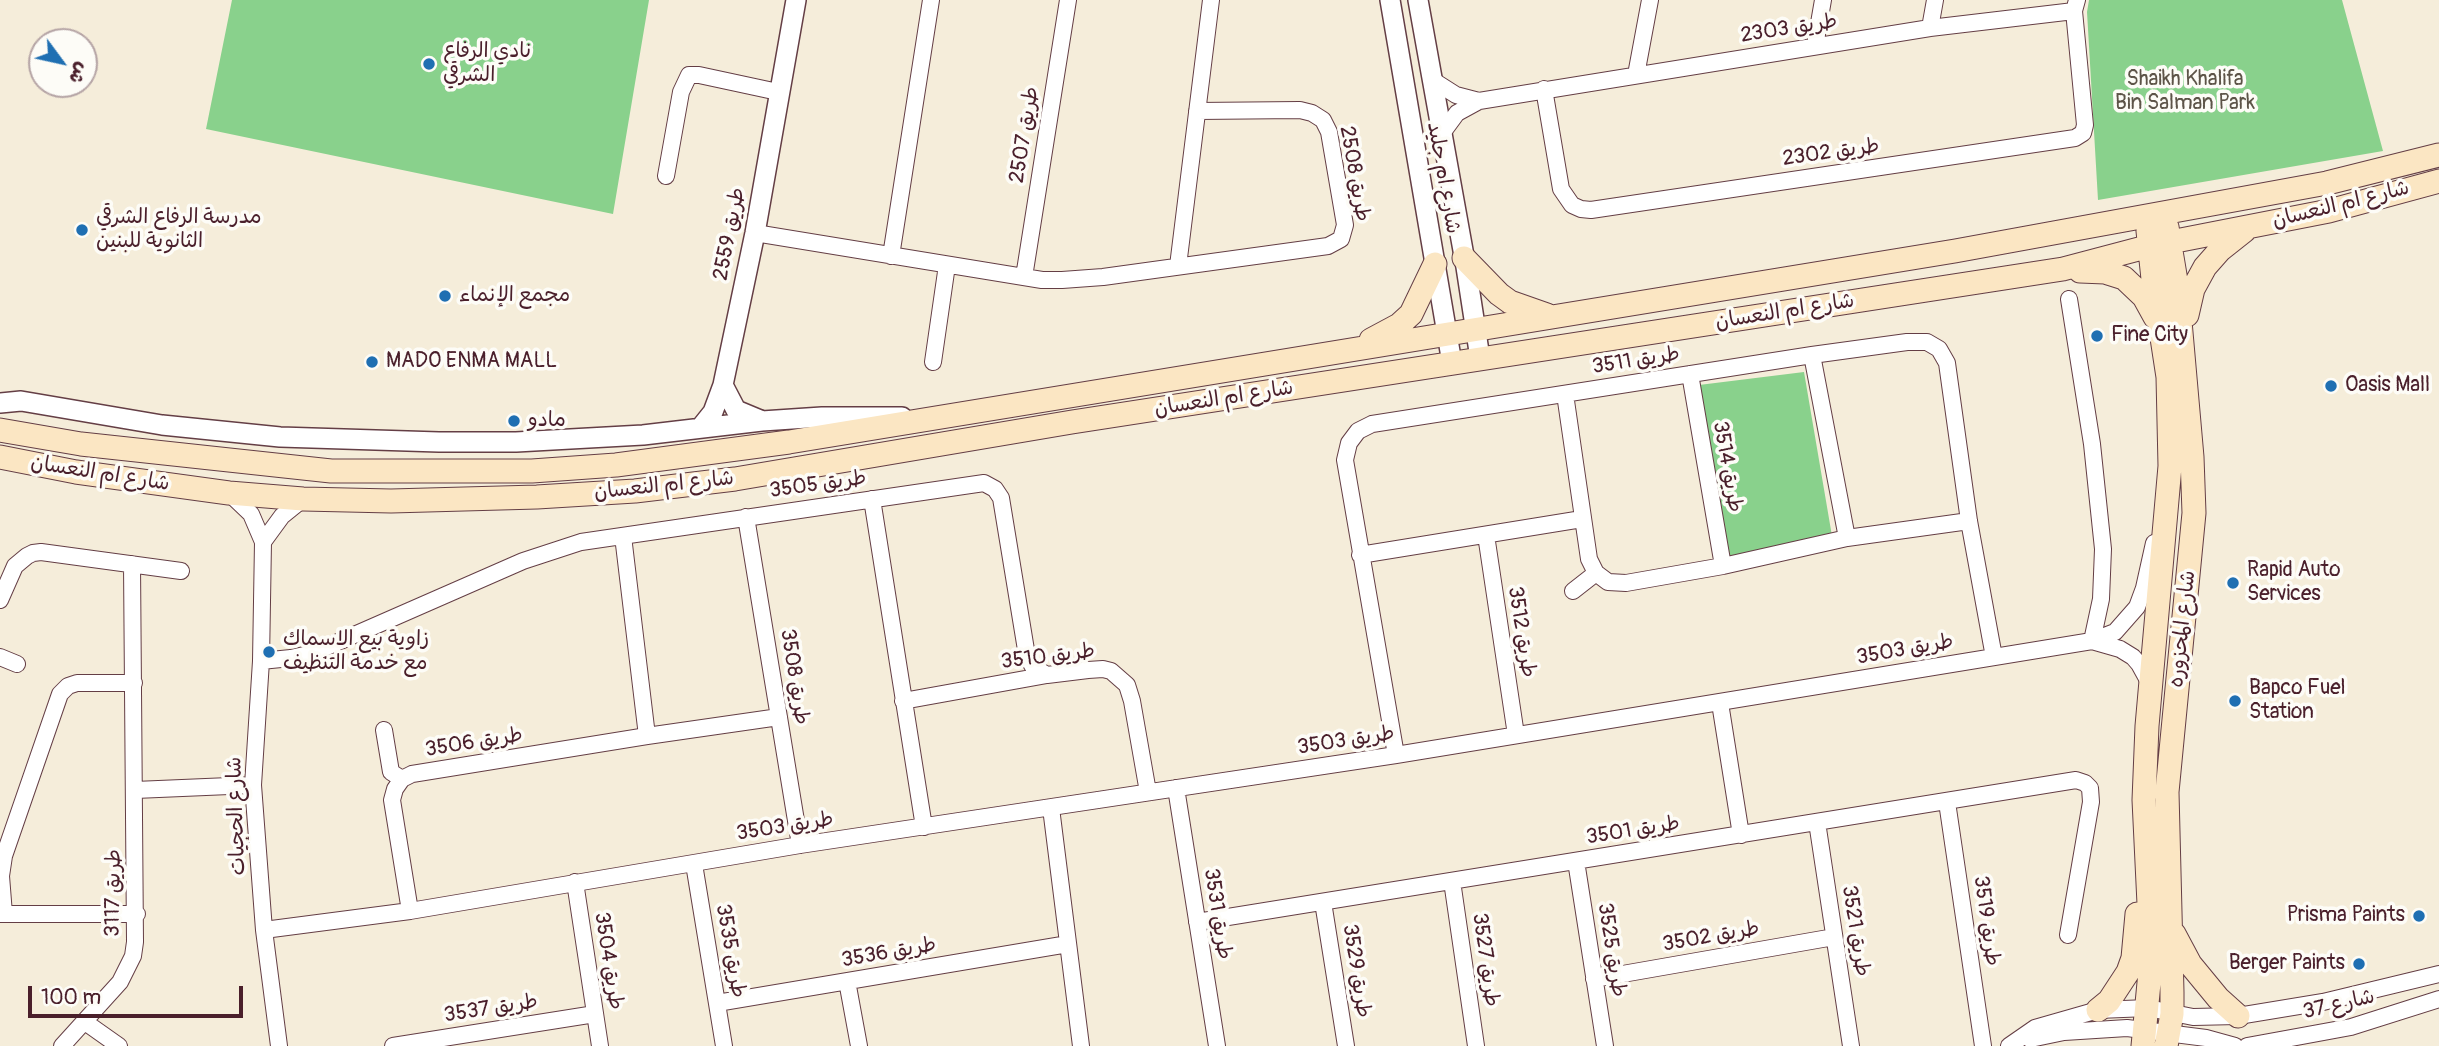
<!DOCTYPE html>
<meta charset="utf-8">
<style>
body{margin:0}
#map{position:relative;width:2439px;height:1046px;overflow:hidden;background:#f5edda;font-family:Pangolin,"Playpen Sans Arabic",sans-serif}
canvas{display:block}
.north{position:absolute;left:28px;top:28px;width:70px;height:70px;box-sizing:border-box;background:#fdfcf7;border:2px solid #b5a4a5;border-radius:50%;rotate:123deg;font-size:19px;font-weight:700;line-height:28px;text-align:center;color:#4a1f2b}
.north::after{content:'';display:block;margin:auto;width:24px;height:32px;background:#1f6fb2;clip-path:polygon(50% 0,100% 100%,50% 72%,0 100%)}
.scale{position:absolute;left:28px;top:986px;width:215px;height:32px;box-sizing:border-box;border:4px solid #4a1f2b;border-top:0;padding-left:9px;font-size:21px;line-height:24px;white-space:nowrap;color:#4a1f2b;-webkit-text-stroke:5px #fdfcf7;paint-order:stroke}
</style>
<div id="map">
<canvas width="2439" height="1046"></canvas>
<div class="north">ش</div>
<div class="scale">100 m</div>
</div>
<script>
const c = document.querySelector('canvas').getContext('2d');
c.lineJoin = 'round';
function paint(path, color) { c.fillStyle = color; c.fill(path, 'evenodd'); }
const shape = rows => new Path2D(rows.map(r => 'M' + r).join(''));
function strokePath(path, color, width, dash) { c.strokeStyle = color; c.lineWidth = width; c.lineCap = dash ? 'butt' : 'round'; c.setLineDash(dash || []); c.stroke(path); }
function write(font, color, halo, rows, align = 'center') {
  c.font = font + ' Pangolin,"Playpen Sans Arabic",sans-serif'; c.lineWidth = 7; c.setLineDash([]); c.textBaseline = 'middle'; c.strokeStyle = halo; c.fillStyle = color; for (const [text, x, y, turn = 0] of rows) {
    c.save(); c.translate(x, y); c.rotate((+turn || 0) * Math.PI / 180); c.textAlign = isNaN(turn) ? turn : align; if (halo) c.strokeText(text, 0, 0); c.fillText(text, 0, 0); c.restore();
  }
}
const green = shape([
 [232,0,649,0,613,214,206,129],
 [2089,0,2342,0,2383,151,2098,200,2087,12],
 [1804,372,1833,542,1730,560,1699,385]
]);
const minor = shape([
 [1930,28,1935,0],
 [1815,46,1823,0],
 [1636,75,1650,0],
 [1434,81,1456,95,1479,101],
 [1544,89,1561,189,1572,205,1581,209,1591,210,2075,138,2083,133,2085,125,2074,11,2077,0],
 [1443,132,1457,113,1479,101,1930,28,2074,11],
 [666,176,681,92,689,75,699,75,778,92],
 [755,233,1042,280,1062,280,1103,277,1328,246,1341,239,1345,225,1329,132,1323,120,1312,113,1300,110,1197,111],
 [891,256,931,0],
 [1178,266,1211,0],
 [1024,277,1068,0],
 [2069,299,2092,444,2103,549,2101,599,2092,641],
 [1812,355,1847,538],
 [933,362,947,265],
 [1690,374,1723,566],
 [1565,394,1589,559,1596,573,1608,582,1626,583,1723,566,1847,538,1969,521],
 [229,493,251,514,263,542,261,661,253,785,264,930,279,1046],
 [872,499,924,827],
 [746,517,800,845],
 [1486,535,1516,735],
 [623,536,647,736],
 [263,542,282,516,303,499],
 [1360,555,1582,519],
 [1573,591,1596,573],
 [0,600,15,566,27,556,33,553,41,552,181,571],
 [2092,641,2120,649,2133,657,2139,664,2150,684],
 [0,657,17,664],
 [261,661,291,658,313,653,523,561,581,542,984,483,995,489,1001,498,1027,656,1033,667,1047,675],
 [903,701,1047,675,1088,670,1103,669,1111,671,1127,685,1132,701,1148,792],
 [1720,703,1741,835],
 [384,730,391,772,402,779],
 [1396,755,1345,460,1349,443,1358,431,1372,424,1812,355,1907,342,1927,342,1939,349,1947,363,1969,521,1994,657],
 [1176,788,1217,1046],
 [135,790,253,785],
 [1947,802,1983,1046],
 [1051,808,1081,1046],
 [1817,822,1851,1046],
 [1576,861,1605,1046],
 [694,864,724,1046],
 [1452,881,1476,1046],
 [575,882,600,1046],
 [1323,902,1346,1046],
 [410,911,392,800,395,789,402,779,412,774,647,736,779,717],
 [0,914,137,914],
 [4,914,1,876,4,856,60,694,68,686,77,683,134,683],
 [1197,922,2076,780,2085,783,2090,788,2091,802,2068,935],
 [264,930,410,911,800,845,1396,755,2092,641,2115,632,2137,607,2144,588,2154,543],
 [1594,979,1834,937],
 [847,981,859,1046],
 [717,1003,1068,944],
 [85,1022,119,1046],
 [2030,1039,2064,1032,2127,1028,2206,1038,2235,1046],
 [62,1046,120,982,133,956,135,942,132,564],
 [393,1046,595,1014],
 [2009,1046,2035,1028,2098,1010,2148,1008,2193,1017,2238,1016,2323,1002,2439,974],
 [2247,1046,2351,1027,2439,999]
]);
const tertiary = shape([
 [1390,0,1452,363],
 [1418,0,1466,267,1480,358],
 [723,385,736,410,760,420],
 [0,403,21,401,162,425,280,437,439,442,516,442,643,435,762,421,822,417,902,417],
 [701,427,713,412,723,385,755,233,796,0]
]);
const secondary = shape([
 [1464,258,1499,294,1510,302,1547,315],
 [2080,271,2105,272,2124,278,2144,297,2155,317],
 [2187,315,2193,289,2205,267,2220,250,2244,231],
 [1371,340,1399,325,1411,314,1435,264],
 [0,430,81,444,331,471,532,471,616,465,789,442,1955,251,2327,183,2439,155],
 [0,457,76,472,229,493,303,499,391,501,537,497,635,491,735,479,1072,422,2063,269,2150,246,2329,211,2439,181],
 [2174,934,2190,964,2218,998,2238,1016],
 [2098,1010,2109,1001,2128,972,2133,958,2137,914],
 [2143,1046,2150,972,2150,925,2144,800,2147,726,2170,466,2168,377,2153,279,2148,231],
 [2166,1046,2172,1014,2172,992,2167,792,2194,513,2192,457,2177,287,2167,227]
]);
const markers = [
 [429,64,7,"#1f6fb2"],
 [82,230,7,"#1f6fb2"],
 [445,296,7,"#1f6fb2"],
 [2097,336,7,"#1f6fb2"],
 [372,362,7,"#1f6fb2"],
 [2331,386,7,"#1f6fb2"],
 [514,421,7,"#1f6fb2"],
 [2233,583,7,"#1f6fb2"],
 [269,652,7,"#1f6fb2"],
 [2235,701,7,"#1f6fb2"],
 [2419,916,7,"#1f6fb2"],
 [2359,964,7,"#1f6fb2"]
];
const streetNames = [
 ["طريق 2303",1789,29,-9],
 ["طريق 2507",1025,135,-81],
 ["طريق 2302",1831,153,-8],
 ["طريق 2508",1354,174,80],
 ["شارع ام جليد",1443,178,80],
 ["شارع ام النعسان",2341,205,-14],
 ["طريق 2559",730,234,-79],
 ["شارع ام النعسان",1785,312,-9],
 ["طريق 3511",1636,361,-9],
 ["شارع ام النعسان",1224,399,-9],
 ["طريق 3514",1727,467,80],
 ["شارع ام النعسان",100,474,9],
 ["طريق 3505",818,485,-8],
 ["شارع ام النعسان",664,486,-6],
 ["شارع المحزوره",2183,629,-84],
 ["طريق 3512",1521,632,81],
 ["طريق 3503",1905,650,-10],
 ["طريق 3510",1048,657,-7],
 ["طريق 3508",794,677,81],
 ["طريق 3503",1346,741,-9],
 ["طريق 3506",474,743,-9],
 ["شارع الحجيات",237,816,-92],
 ["طريق 3503",785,827,-9],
 ["طريق 3501",1633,831,-9],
 ["طريق 3117",114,893,-89],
 ["طريق 3531",1217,914,81],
 ["طريق 3519",1986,921,82],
 ["طريق 3521",1855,931,81],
 ["طريق 3502",1711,937,-10],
 ["طريق 3525",1611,950,81],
 ["طريق 3535",730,951,80],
 ["طريق 3536",889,953,-10],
 ["طريق 3527",1485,960,82],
 ["طريق 3504",608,961,81],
 ["طريق 3529",1356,971,81],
 ["شارع 37",2339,1005,-13],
 ["طريق 3537",491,1009,-9]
];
const poiNames = [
 ["نادي الرفاع",443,52],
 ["الشرقي",443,76],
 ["مدرسة الرفاع الشرقي",96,218],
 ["الثانوية للبنين",96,242],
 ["مجمع الإنماء",459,296],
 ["Fine City",2111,336],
 ["MADO ENMA MALL",386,362],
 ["Oasis Mall",2345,386],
 ["مادو",528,421],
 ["Rapid Auto",2247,571],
 ["Services",2247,595],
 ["زاوية بيع الاسماك",283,640],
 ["مع خدمة التنظيف",283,664],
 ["Bapco Fuel",2249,689],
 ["Station",2249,713],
 ["Prisma Paints",2405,916,"right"],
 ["Berger Paints",2345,964,"right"]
];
const parkNames = [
 ["Shaikh Khalifa",2185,80],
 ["Bin Salman Park",2185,104]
];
paint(green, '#89d18c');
strokePath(minor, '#643e45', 18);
strokePath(tertiary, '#643e45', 22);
strokePath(secondary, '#643e45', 25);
strokePath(minor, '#fff', 16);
strokePath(tertiary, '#fff', 19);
strokePath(secondary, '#fbe6c3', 23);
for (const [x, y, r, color] of markers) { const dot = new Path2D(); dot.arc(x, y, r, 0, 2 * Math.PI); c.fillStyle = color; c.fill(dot); strokePath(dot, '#fdfcf7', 2.5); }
write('21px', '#4a1f2b', '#fdfcf7', streetNames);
write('21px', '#4a1f2b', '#fdfcf7', poiNames, 'left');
write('21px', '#5d5448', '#fdfcf7', parkNames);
</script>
